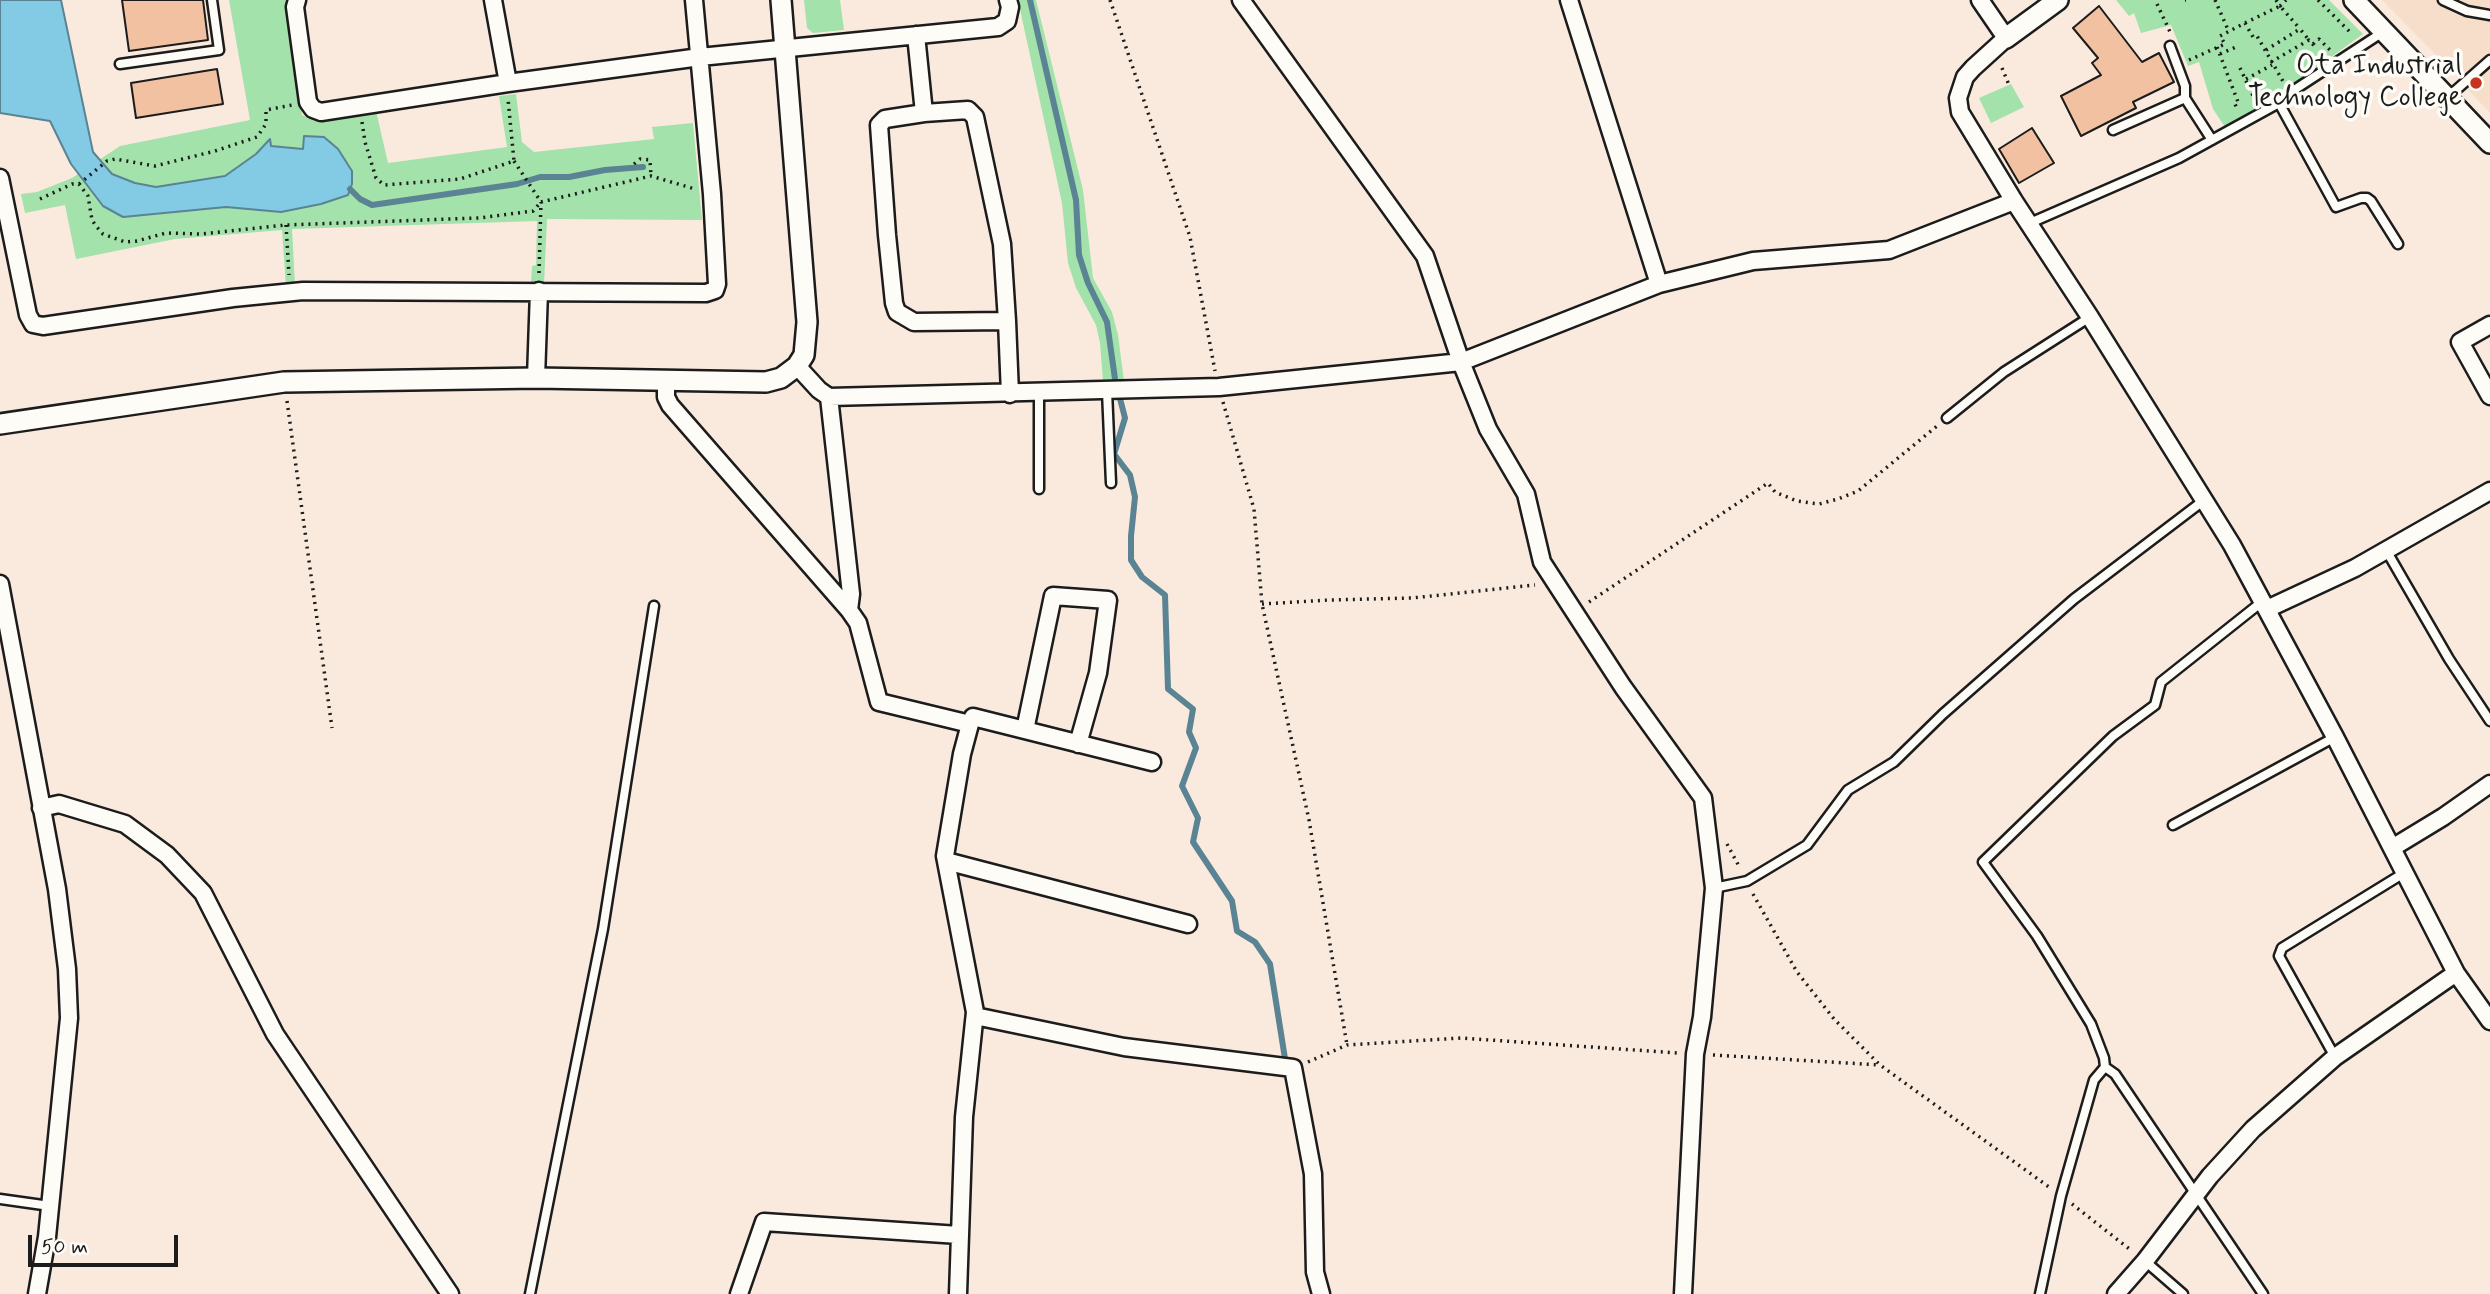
<!DOCTYPE html>
<style>
body{margin:0}
#map{position:relative;width:2490px;height:1294px;overflow:hidden;background:#f9eadd;font-family:Mynerve,sans-serif}
canvas{display:block}
.scale{position:absolute;left:28px;top:1235px;width:150px;height:32px;box-sizing:border-box;border:4px solid #1c1c1c;border-top:0;padding-left:9px;font-size:21px;line-height:24px;white-space:nowrap;color:#1c1c1c;-webkit-text-stroke:5px #fdfcf7;paint-order:stroke}
</style>
<div id="map">
<canvas width="2490" height="1294"></canvas>
<div class="scale">50 m</div>
</div>
<script>
const c = document.querySelector('canvas').getContext('2d');
c.lineJoin = 'round';
function paint(path, color) { c.fillStyle = color; c.fill(path, 'evenodd'); }
const shape = rows => new Path2D(rows.map(r => 'M' + r).join(''));
function strokePath(path, color, width, dash) { c.strokeStyle = color; c.lineWidth = width; c.lineCap = dash ? 'butt' : 'round'; c.setLineDash(dash || []); c.stroke(path); }
function write(font, color, halo, rows, align = 'center') {
  c.font = font + ' Mynerve,sans-serif'; c.lineWidth = 7; c.setLineDash([]); c.textBaseline = 'middle'; c.strokeStyle = halo; c.fillStyle = color; for (const [text, x, y, turn = 0] of rows) {
    c.save(); c.translate(x, y); c.rotate((+turn || 0) * Math.PI / 180); c.textAlign = isNaN(turn) ? turn : align; if (halo) c.strokeText(text, 0, 0); c.fillText(text, 0, 0); c.restore();
  }
}
const built = shape([
 [2382,0,2490,0,2490,113,2434,53]
]);
const green = shape([
 [229,0,288,0,302,115,315,121,376,111,388,163,507,147,499,96,516,94,522,142,534,152,654,139,652,127,693,123,702,220,547,219,544,284,531,283,532,266,536,265,537,221,292,229,295,286,286,287,282,230,175,239,76,259,65,205,25,213,21,194,37,192,72,178,120,146,250,120],
 [804,0,840,0,844,30,813,33,807,28],
 [1018,0,1036,0,1083,190,1093,278,1112,312,1118,335,1124,381,1103,381,1100,343,1096,325,1076,288,1068,263,1062,203],
 [2116,0,2329,0,2363,34,2273,99,2225,127,2213,109,2199,62,2188,66,2171,25,2141,33,2134,13,2129,16],
 [2011,84,2024,107,1991,123,1979,98]
]);
const water = shape([
 [0,0,61,0,93,152,112,174,135,183,156,187,225,176,256,154,270,139,271,146,303,149,304,136,324,137,338,149,352,171,352,184,348,195,321,204,281,212,226,207,123,217,103,206,71,164,50,121,0,113,0,0]
]);
const stream = shape([
 [1030,0,1076,200,1079,255,1088,283,1107,322,1115,379,1125,418,1114,454,1130,475,1135,497,1131,536,1131,560,1142,577,1165,595,1168,689,1193,709,1189,732,1196,748,1182,786,1198,818,1193,842,1232,901,1237,931,1255,942,1270,964,1286,1065],
 [350,189,360,199,372,205,517,184,540,177,569,177,605,170,643,167]
]);
const building = shape([
 [122,0,203,0,208,40,129,51,122,0],
 [2099,6,2142,62,2159,53,2174,82,2133,102,2136,108,2081,136,2061,96,2101,75,2092,63,2098,58,2073,28,2099,6],
 [217,69,223,104,136,118,131,83,217,69],
 [2032,128,2054,163,2019,183,1999,149,2032,128]
]);
const path = shape([
 [1110,0,1190,237,1215,371],
 [2185,0,2186,0],
 [2215,0,2229,32],
 [2276,0,2280,6,2286,0],
 [2318,0,2352,34],
 [2157,4,2171,34],
 [2245,23,2280,6,2300,29],
 [2313,44,2319,39,2331,51],
 [2217,47,2238,102,2235,104,2237,109],
 [2266,50,2300,29,2309,40],
 [2220,54,2236,47],
 [2189,60,2225,44,2220,36,2245,23,2253,37,2257,36,2284,83],
 [2271,62,2309,40,2317,49],
 [2002,68,2009,85],
 [2240,68,2255,100],
 [2246,79,2272,65],
 [362,122,365,142,376,178,384,185,460,179,514,161,508,99],
 [514,161,541,202,651,176,695,189],
 [634,164,640,159,650,160,651,176],
 [79,184,107,161,115,159,155,166,215,151,257,137,266,124,266,110,292,105],
 [40,199,72,184,79,184,88,196,92,220,96,226,103,234,125,242,137,241,166,233,201,234,286,225,479,218,533,211,541,202],
 [286,225,289,275],
 [539,273,541,202],
 [287,401,332,728],
 [1223,402,1254,509,1262,604,1309,820,1347,1045],
 [1589,602,1768,483,1775,492,1797,501,1819,504,1838,499,1858,491,1937,426],
 [1262,604,1329,600,1412,598,1535,585],
 [1727,844,1740,868],
 [1753,894,1797,972,1834,1019,1880,1065,2049,1187],
 [1713,1055,1880,1065],
 [1308,1062,1347,1045,1461,1038,1678,1053],
 [2072,1204,2132,1251]
]);
const service = shape([
 [2443,0,2467,11,2490,15],
 [2170,46,2185,86,2185,98,2212,140],
 [120,64,219,50,212,0],
 [2447,98,2490,60],
 [2279,103,2336,207,2361,198,2367,198,2371,201,2398,244],
 [2113,130,2185,98],
 [2030,223,2179,158,2279,103,2291,92,2383,32],
 [1107,391,1111,483],
 [1039,393,1039,489],
 [1947,418,2004,372,2090,317],
 [2386,550,2449,659,2490,721],
 [2173,825,2335,737],
 [1714,888,1747,881,1807,845,1848,790,1894,762,1943,714,2074,599,2203,501],
 [2335,1057,2279,956,2282,948,2404,873],
 [2105,1067,2115,1074,2263,1294],
 [0,1199,50,1206],
 [2145,1261,2183,1294],
 [530,1294,603,929,654,606],
 [2040,1294,2061,1196,2094,1080,2105,1067,2104,1058,2091,1024,2037,936,1983,862,2113,736,2155,705,2161,682,2263,601]
]);
const minor = shape([
 [297,0,295,7,308,102,313,109,321,112,508,83,700,57,998,27,1007,21,1010,7,1008,0],
 [493,0,508,83],
 [1241,0,1425,256,1461,362,1659,284,1753,261,1889,250,2014,201],
 [1569,0,1659,284],
 [1980,0,2006,38,1973,68,1965,77,1958,98,1960,112,2014,201,2090,317,2232,545,2335,737,2456,973,2490,1021],
 [916,35,924,113],
 [0,178,28,315,33,324,43,326,233,298,303,291,706,293,715,290,717,284,712,194,694,0],
 [1007,321,914,322,897,312,894,303,887,235,879,125,885,119,924,113,968,110,975,117,1002,244,1007,321,1010,394],
 [2490,325,2460,342,2490,396],
 [797,366,819,390,829,397,1219,387,1461,362,1488,429,1526,494,1542,562,1623,687,1703,798,1714,888,1702,1017,1695,1054,1683,1294],
 [536,378,539,291],
 [666,381,666,397,670,405,849,610,858,623,879,702,970,724,962,754,945,856,975,1012,964,1117,958,1294],
 [829,397,851,594,849,610],
 [0,584,57,889,67,969,69,1018,47,1237,37,1294],
 [2267,609,2355,568,2490,491],
 [970,724,973,717,1152,762],
 [1025,730,1053,596,1108,600,1098,673,1078,744],
 [41,808,59,804,125,824,167,855,203,893,275,1034,450,1294],
 [2392,848,2443,817,2490,784],
 [946,861,1188,924],
 [975,1016,1124,1047,1293,1068,1313,1174,1315,1272,1321,1294],
 [739,1294,764,1222,959,1235],
 [2116,1294,2145,1261,2210,1176,2253,1129,2335,1057,2456,973]
]);
const tertiary = shape([
 [2354,0,2490,143],
 [2006,38,2058,0],
 [0,424,284,382,536,378,766,382,781,378,797,366,804,355,807,322,781,0]
]);
const markers = [
 [2476,83,7,"#c8321e"]
];
const poiNames = [
 ["Ota Industrial",2462,67],
 ["Technology College",2462,99]
];
paint(built, '#f7decb');
paint(green, '#a3e2ab');
paint(water, '#83cae4');
strokePath(water, '#5a8494', 2);
strokePath(stream, '#5a8494', 6);
paint(building, '#f1c1a1');
strokePath(building, '#1c1c1c', 2);
strokePath(service, '#1c1c1c', 13);
strokePath(minor, '#1c1c1c', 21);
strokePath(tertiary, '#1c1c1c', 24);
strokePath(path, '#1c1c1c', 3.5, [2, 5]);
strokePath(service, '#fdfcf7', 8);
strokePath(minor, '#fdfcf7', 16);
strokePath(tertiary, '#fdfcf7', 19);
for (const [x, y, r, color] of markers) { const dot = new Path2D(); dot.arc(x, y, r, 0, 2 * Math.PI); c.fillStyle = color; c.fill(dot); strokePath(dot, '#fdfcf7', 2.5); }
write('28px', '#1c1c1c', '#fdfcf7', poiNames, 'right');
</script>
